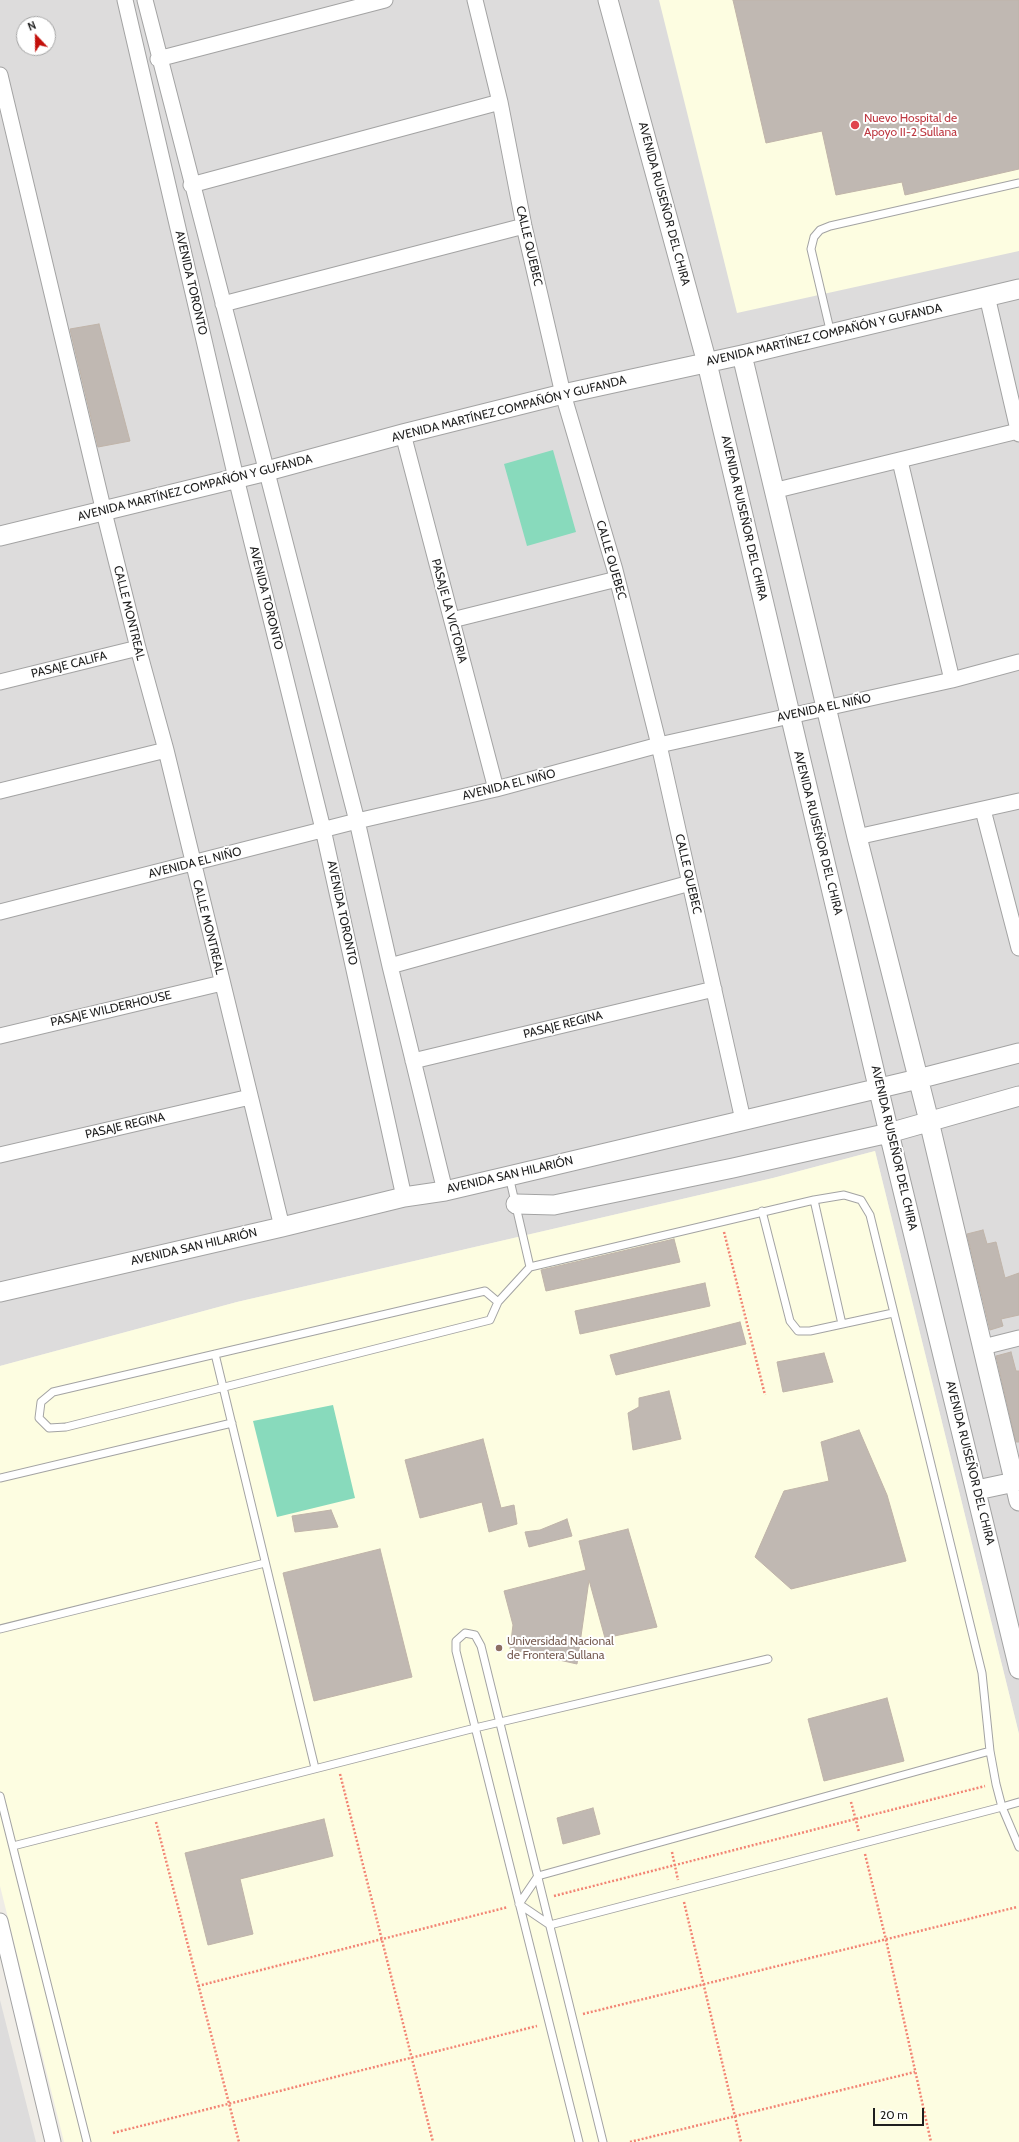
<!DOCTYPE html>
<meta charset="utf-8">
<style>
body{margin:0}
#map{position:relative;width:1019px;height:2142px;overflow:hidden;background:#efece6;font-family:Cabin,sans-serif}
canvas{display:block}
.north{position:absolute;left:16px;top:16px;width:40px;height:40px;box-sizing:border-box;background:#fff;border:1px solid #a5a5a5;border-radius:50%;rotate:338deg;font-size:11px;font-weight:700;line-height:16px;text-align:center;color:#1f1f1f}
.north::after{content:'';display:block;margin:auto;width:14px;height:18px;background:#c3100b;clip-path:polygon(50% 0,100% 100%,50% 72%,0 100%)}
.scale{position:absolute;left:873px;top:2108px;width:51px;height:18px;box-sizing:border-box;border:2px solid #1f1f1f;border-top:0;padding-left:5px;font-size:12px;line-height:14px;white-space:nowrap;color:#1f1f1f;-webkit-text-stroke:3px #fff;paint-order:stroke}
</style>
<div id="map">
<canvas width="1019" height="2142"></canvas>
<div class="north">N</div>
<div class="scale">20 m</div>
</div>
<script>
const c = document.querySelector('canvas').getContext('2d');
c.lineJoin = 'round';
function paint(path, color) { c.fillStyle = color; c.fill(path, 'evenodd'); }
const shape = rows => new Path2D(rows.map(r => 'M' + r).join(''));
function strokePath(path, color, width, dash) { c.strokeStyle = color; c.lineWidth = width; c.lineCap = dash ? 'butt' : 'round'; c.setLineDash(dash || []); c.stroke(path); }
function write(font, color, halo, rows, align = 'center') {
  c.font = font + ' Cabin,sans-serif'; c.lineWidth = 4; c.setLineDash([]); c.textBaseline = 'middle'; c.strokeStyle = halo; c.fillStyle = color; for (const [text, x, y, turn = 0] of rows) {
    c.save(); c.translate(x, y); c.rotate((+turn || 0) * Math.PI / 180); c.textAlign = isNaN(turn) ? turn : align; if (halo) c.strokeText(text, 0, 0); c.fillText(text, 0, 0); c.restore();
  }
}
const residential = shape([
 [0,0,1019,0,1019,1734,875,1151,773,1178,237,1302,0,1366],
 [24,24,48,24,48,48,24,48],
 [0,2000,36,2142,0,2142]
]);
const education = shape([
 [659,0,1019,0,1019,251,737,313],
 [875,1151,1019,1734,1019,2142,64,2142,0,1886,0,1366,237,1302,773,1178]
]);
const pitch = shape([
 [553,450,576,532,527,546,504,464],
 [333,1405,355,1498,277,1517,253,1421]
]);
const building = shape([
 [733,0,1019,0,1019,169,905,195,902,182,836,195,822,131,766,143,733,0],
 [99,324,130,441,98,447,70,329,99,324],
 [983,1230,987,1244,996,1242,1005,1278,1019,1273,1019,1315,1001,1319,1003,1326,990,1330,967,1234,983,1230],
 [674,1239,680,1262,546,1291,541,1270,674,1239],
 [705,1283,710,1306,580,1334,575,1311,705,1283],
 [740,1322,746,1344,616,1375,610,1355,740,1322],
 [1011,1352,1016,1371,1019,1371,1019,1442,1016,1442,996,1356,1011,1352],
 [824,1353,833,1382,783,1392,777,1362,824,1353],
 [669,1391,681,1439,633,1450,628,1413,639,1407,639,1398,669,1391],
 [859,1430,887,1495,906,1561,791,1589,755,1557,784,1491,829,1481,821,1442,859,1430],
 [483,1439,501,1508,514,1505,517,1524,489,1532,482,1502,420,1518,405,1460,483,1439],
 [331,1510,338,1527,295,1532,292,1516,331,1510],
 [567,1519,572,1536,529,1547,525,1532,540,1530,567,1519],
 [628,1529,657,1627,605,1638,589,1580,577,1664,510,1649,513,1625,504,1591,586,1570,579,1541,628,1529],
 [380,1549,412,1677,314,1701,283,1573,380,1549],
 [887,1698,904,1761,824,1781,808,1719,887,1698],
 [593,1808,600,1834,563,1844,557,1818,593,1808],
 [324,1819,333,1856,240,1879,253,1934,208,1945,185,1853,324,1819]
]);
const path = shape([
 [724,1232,765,1395],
 [340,1774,433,2142],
 [851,1802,859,1832],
 [156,1822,239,2142],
 [672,1852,678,1880],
 [865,1854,886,1940,931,2142],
 [554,1896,985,1786],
 [684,1902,741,2142],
 [198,1986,508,1907],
 [583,2014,1017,1907],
 [113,2133,537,2026],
 [630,2142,915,2072]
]);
const service = shape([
 [831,334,811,249,814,237,820,230,830,226,1019,183],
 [814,1200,842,1324],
 [762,1211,790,1321,798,1331,810,1331,893,1313],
 [530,1267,814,1200,844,1195,861,1200,870,1215,982,1673,990,1751],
 [498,1302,485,1291,53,1392,41,1402,39,1418,49,1428,66,1427,490,1320,498,1302,530,1267,509,1176],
 [215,1354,315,1768],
 [0,1478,232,1423],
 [0,1629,265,1563],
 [990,1751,996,1784,1002,1807,550,1925,519,1904,538,1876,990,1751],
 [0,1796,87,2142],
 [1019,1802,1002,1807,1019,1847],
 [13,1846,475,1728,768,1659],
 [579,2142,456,1651,456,1641,465,1633,475,1635,481,1646,603,2142]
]);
const minor = shape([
 [125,0,236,478,323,829,404,1197],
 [145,0,357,821,390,966,445,1191],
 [475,0,500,102,524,226,563,394,615,570,659,745,743,1120],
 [158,59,385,0],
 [0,75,104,512,138,648,166,750,282,1227],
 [191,185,500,102],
 [987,296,1019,434],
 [223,304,524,226],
 [403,434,496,789],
 [900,461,952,680],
 [773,491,1018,431],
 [452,620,617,579],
 [0,682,138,648],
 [0,791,166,750],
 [983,810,1019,948],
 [857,837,1019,801],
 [0,912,357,821,496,789,659,745,952,680,1019,662],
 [390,966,690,883],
 [0,1036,222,983],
 [413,1061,714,989],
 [0,1155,250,1097],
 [983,1347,1019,1338],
 [0,1921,53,2142]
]);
const tertiary = shape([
 [608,0,707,363,889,1133,1019,1669],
 [742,355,857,837,929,1121,1019,1501],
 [0,536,267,471,403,434,563,394,742,355,1019,289],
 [516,1204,554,1205,733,1168,889,1133,1019,1096],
 [0,1292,282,1227,404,1197,445,1191,509,1176,918,1079,1019,1053],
 [977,1490,1019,1481]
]);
const markers = [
 [855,125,5,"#e0444e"],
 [499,1648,4,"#8d6e63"]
];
const healthNames = [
 ["Nuevo Hospital de",864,118],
 ["Apoyo II-2 Sullana",864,132]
];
const streetNames = [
 ["AVENIDA RUISEÑOR DEL CHIRA",664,204,75],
 ["CALLE QUEBEC",529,246,77],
 ["AVENIDA TORONTO",191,283,77],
 ["AVENIDA MARTÍNEZ COMPAÑÓN Y GUFANDA",824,335,-13],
 ["AVENIDA MARTÍNEZ COMPAÑÓN Y GUFANDA",509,409,-14],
 ["AVENIDA MARTÍNEZ COMPAÑÓN Y GUFANDA",195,488,-14],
 ["AVENIDA RUISEÑOR DEL CHIRA",744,518,77],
 ["CALLE QUEBEC",611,560,74],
 ["AVENIDA TORONTO",266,598,76],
 ["PASAJE LA VICTORIA",449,611,75],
 ["CALLE MONTREAL",129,613,76],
 ["PASAJE CALIFA",69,665,-14],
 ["AVENIDA EL NIÑO",824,708,-12],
 ["AVENIDA EL NIÑO",509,785,-14],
 ["AVENIDA RUISEÑOR DEL CHIRA",818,833,76],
 ["AVENIDA EL NIÑO",195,863,-14],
 ["CALLE QUEBEC",688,874,77],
 ["AVENIDA TORONTO",342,913,78],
 ["CALLE MONTREAL",208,927,76],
 ["PASAJE WILDERHOUSE",111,1009,-13],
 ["PASAJE REGINA",563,1025,-14],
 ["PASAJE REGINA",125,1126,-13],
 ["AVENIDA RUISEÑOR DEL CHIRA",894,1148,77],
 ["AVENIDA SAN HILARIÓN",510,1175,-13],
 ["AVENIDA SAN HILARIÓN",194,1247,-13],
 ["AVENIDA RUISEÑOR DEL CHIRA",970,1463,76]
];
const educationNames = [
 ["Universidad Nacional",507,1641],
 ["de Frontera Sullana",507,1655]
];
paint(residential, '#dddcdc');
paint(education, '#fdfde1');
paint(pitch, '#88dabc');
paint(building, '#c0b8b2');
strokePath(building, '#c0b4a9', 1);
strokePath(service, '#a3a3a3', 9);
strokePath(minor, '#a3a3a3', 17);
strokePath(tertiary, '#a3a3a3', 21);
strokePath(path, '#f28474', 2.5, [2, 2]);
strokePath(service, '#fff', 7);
strokePath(minor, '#fff', 15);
strokePath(tertiary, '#fff', 19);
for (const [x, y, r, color] of markers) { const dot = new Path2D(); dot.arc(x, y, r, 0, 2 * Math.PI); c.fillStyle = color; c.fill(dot); strokePath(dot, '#fff', 1.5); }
write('12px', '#be3a42', '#fff', healthNames, 'left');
write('12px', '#1f1f1f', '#fff', streetNames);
write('12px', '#785e54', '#fff', educationNames, 'left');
</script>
